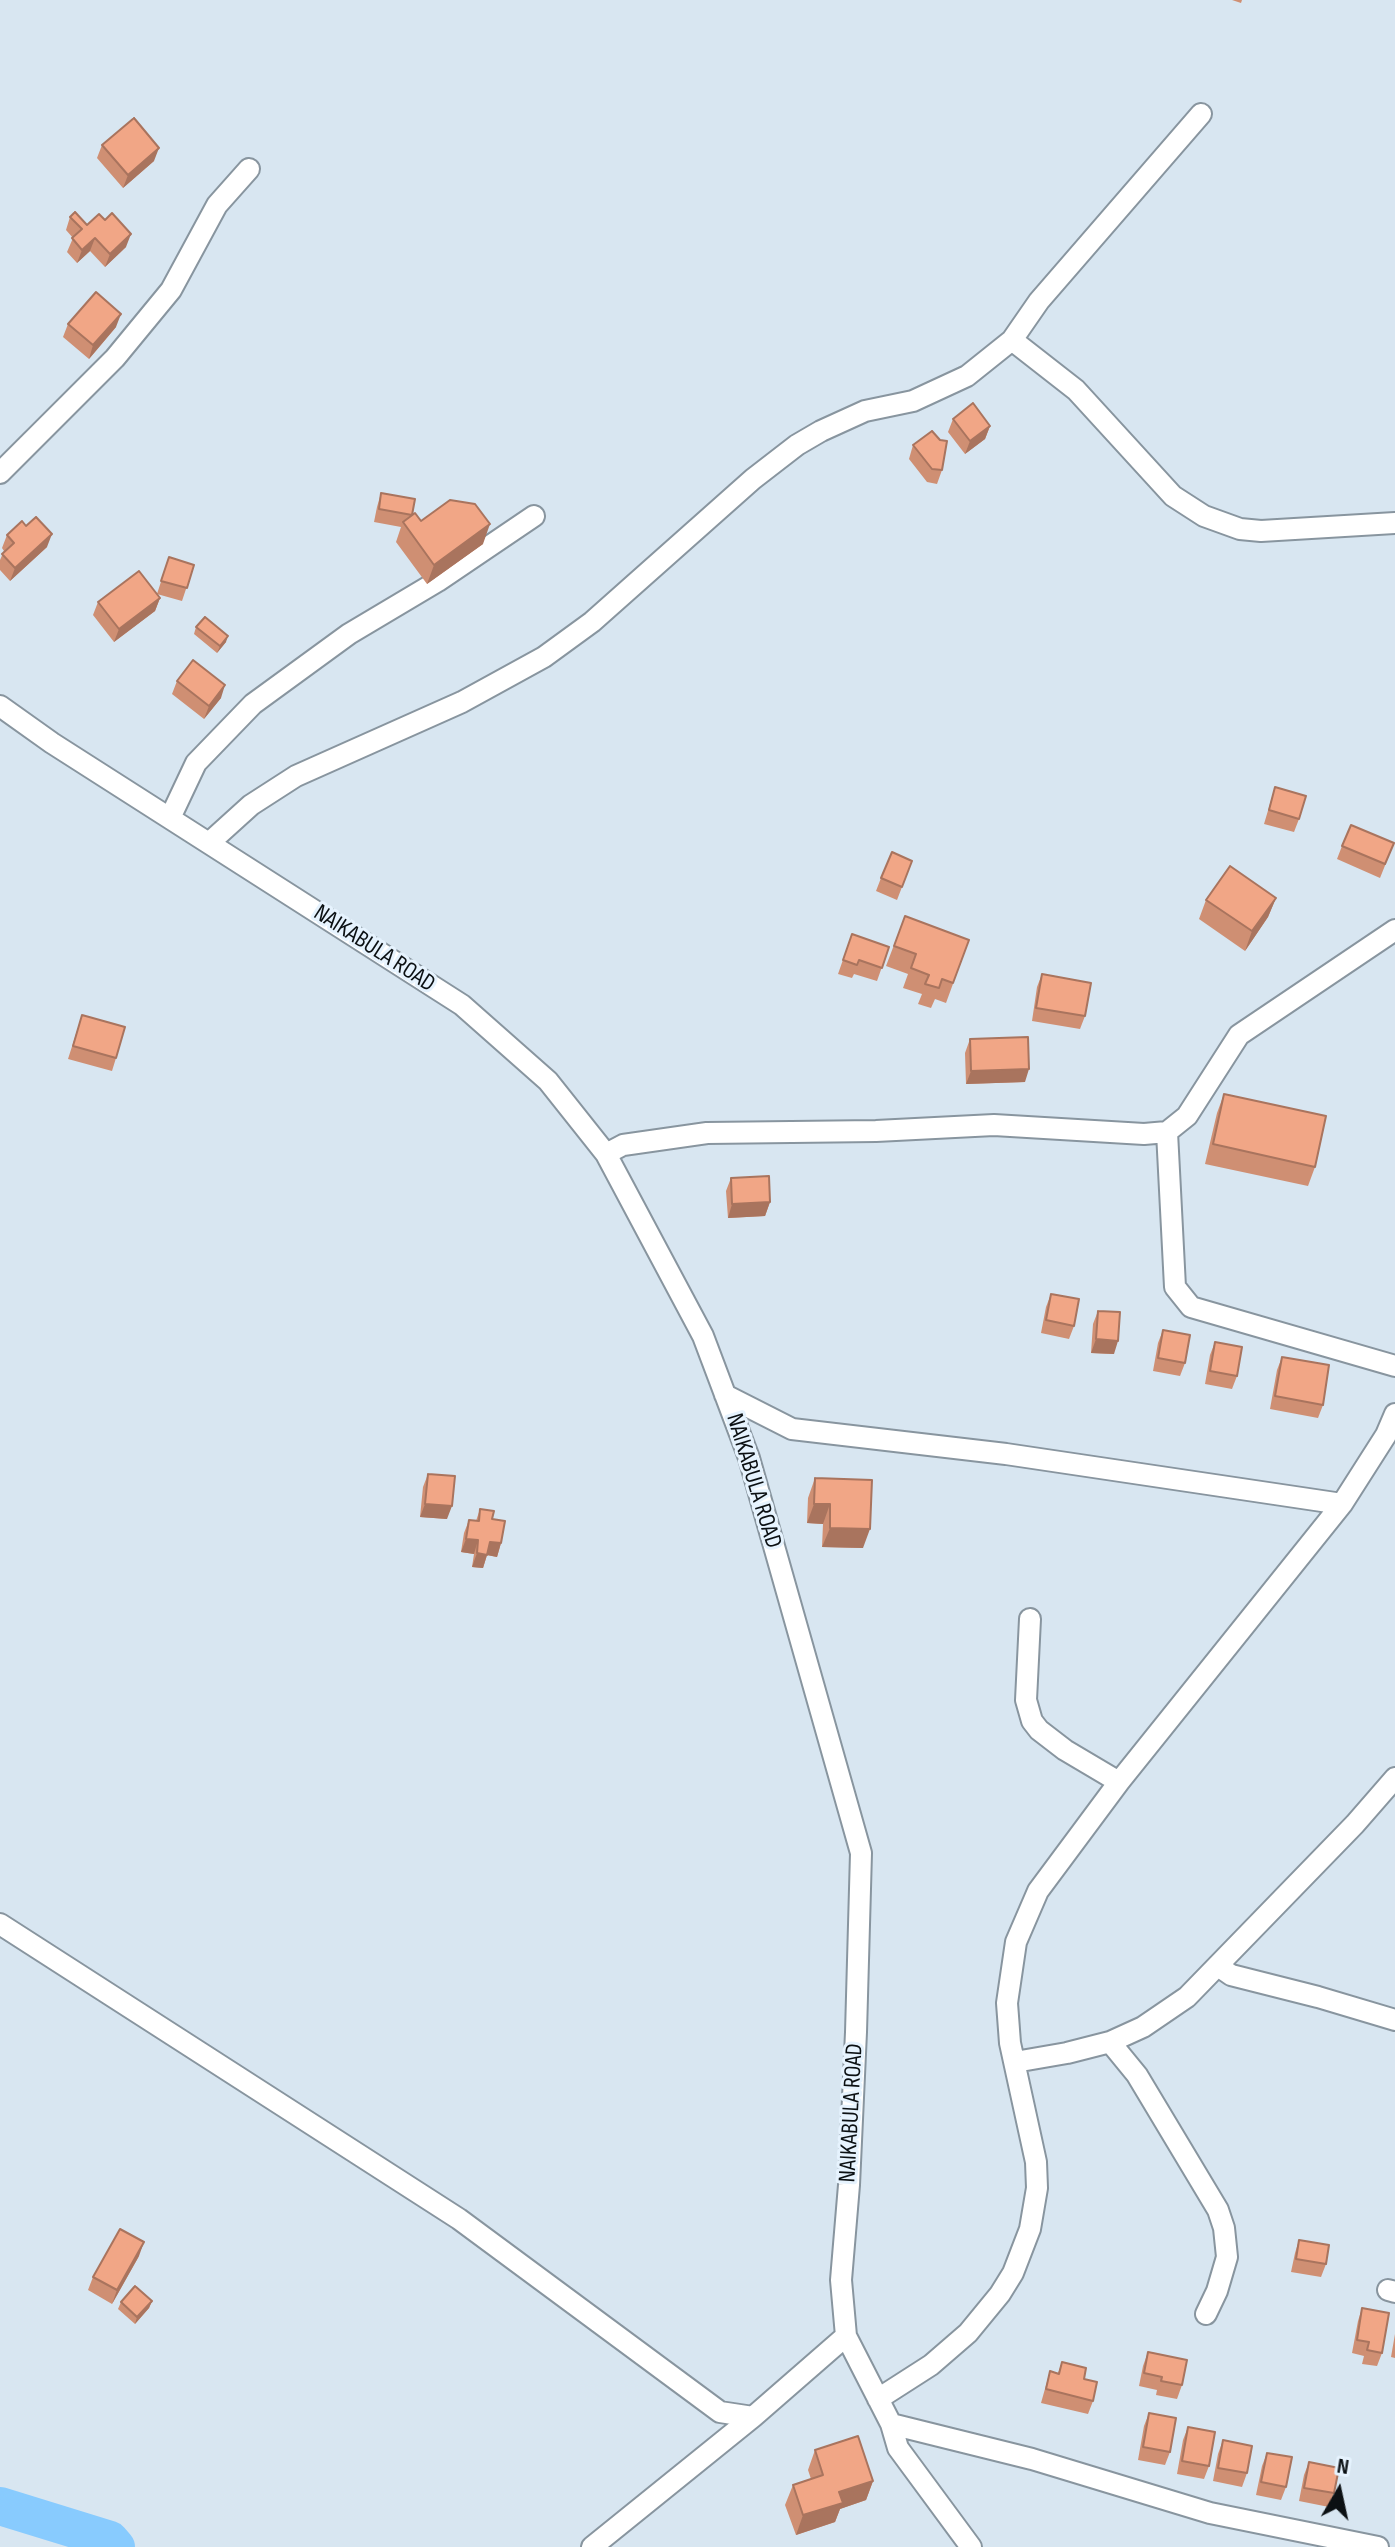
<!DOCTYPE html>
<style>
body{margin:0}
#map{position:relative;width:1395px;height:2547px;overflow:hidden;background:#d8e6f1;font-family:"Sofia Sans Condensed",sans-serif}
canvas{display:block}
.north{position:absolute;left:1299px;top:2451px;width:80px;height:80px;-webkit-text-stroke:6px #e6f3fe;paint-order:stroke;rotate:9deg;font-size:22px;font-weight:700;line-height:32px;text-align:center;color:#0b1013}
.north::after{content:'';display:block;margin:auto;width:28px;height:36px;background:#0b1013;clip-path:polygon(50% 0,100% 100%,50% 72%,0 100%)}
</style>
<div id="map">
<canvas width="1395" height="2547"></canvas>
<div class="north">N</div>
</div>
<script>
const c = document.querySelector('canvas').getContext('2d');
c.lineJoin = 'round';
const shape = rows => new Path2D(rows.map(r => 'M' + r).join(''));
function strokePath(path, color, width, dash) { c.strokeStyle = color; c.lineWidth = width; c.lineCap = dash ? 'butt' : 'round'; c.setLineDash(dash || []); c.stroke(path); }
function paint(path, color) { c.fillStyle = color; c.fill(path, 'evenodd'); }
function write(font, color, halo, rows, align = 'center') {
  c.font = font + ' "Sofia Sans Condensed",sans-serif'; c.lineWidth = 6; c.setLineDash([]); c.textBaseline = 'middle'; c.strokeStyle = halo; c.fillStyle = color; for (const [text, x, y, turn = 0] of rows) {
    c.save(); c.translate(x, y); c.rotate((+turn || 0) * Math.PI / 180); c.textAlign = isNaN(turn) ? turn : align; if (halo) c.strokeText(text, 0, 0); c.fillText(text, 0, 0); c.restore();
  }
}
const river = shape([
 [0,2506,110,2540,116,2547]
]);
const minor = shape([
 [1012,340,1076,390,1173,496,1204,516,1240,529,1261,531,1395,523],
 [0,473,115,358,171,290,217,205,249,169],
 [0,706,52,743,462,1005,548,1081,606,1154,703,1336,749,1458,861,1853,856,2032,849,2185,841,2280,846,2336,891,2424,898,2448,971,2547],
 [170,818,196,763,253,704,349,634,438,581,534,516],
 [209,843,251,805,296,776,462,702,544,657,592,622,753,479,797,445,821,431,865,411,913,401,967,376,1012,340,1039,301,1201,114],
 [1167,1132,1175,1287,1191,1307,1395,1366],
 [606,1154,623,1145,707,1133,876,1131,994,1125,1144,1134,1167,1132,1187,1116,1239,1035,1395,930],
 [725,1395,792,1429,1006,1454,1342,1504],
 [1030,1619,1026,1700,1032,1721,1039,1730,1065,1750,1119,1782],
 [0,1924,459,2219,720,2412,753,2417,846,2336],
 [1218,1966,1231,1975,1318,1997,1395,2020],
 [1110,2042,1137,2075,1218,2210,1224,2228,1227,2257,1217,2291,1206,2314],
 [1015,2062,1067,2053,1110,2042,1143,2027,1187,1997,1355,1824,1395,1778],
 [1388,2290,1395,2292],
 [878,2399,931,2365,968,2333,1000,2294,1013,2273,1030,2229,1037,2188,1036,2162,1010,2043,1007,2003,1016,1942,1038,1891,1119,1782,1342,1504,1386,1435,1395,1414],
 [891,2424,1032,2459,1210,2513,1378,2547],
 [592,2547,753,2417]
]);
const wall = shape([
 [1232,0,1242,0,1241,3],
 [102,145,154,161,123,188,97,158],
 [70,217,87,225,126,247,105,267,90,251,77,263,67,252,73,238,66,230],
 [68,324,116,327,89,359,63,337],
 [953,419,990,426,985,439,965,454,948,432],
 [913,445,942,470,937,484,927,482,909,459],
 [381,493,421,521,483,544,427,584,396,542,401,527,374,522,377,507],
 [7,535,47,547,10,581,0,570,0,560,4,551,2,548],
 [169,557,194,565,182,601,157,594,160,598,155,611,114,642,93,615,98,602,157,594],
 [196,627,226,642,217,653,194,634],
 [177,681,221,698,204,719,172,694],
 [1275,787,1299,819,1294,832,1264,824],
 [1394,843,1380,878,1337,859,1342,846],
 [912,861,897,900,876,891,881,878],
 [1276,898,1268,917,1245,951,1199,919,1206,900],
 [905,916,969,940,946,1003,935,999,931,1008,918,1004,922,994,903,988,908,974,886,966],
 [852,934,889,947,877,981,854,974,852,978,838,974],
 [1042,974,1085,1016,1080,1029,1032,1021,1037,987],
 [82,1015,116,1058,112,1071,68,1059],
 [970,1039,1025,1082,966,1084,965,1053],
 [1224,1094,1315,1167,1308,1186,1205,1164,1217,1113],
 [731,1178,770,1202,765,1216,728,1218,726,1191],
 [1051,1294,1074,1326,1069,1339,1041,1333,1046,1307],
 [1098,1311,1114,1354,1091,1353,1093,1324],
 [1163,1330,1185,1363,1180,1376,1153,1371,1158,1343],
 [1215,1342,1237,1376,1232,1389,1205,1384,1210,1355],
 [1282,1357,1323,1405,1318,1418,1270,1409,1277,1370],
 [428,1474,447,1519,420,1517,423,1487],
 [815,1478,863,1548,822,1547,823,1524,807,1523,808,1498],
 [480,1509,492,1519,501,1543,497,1557,487,1555,483,1568,472,1567,474,1554,461,1552,464,1533,469,1520,476,1521],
 [1299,2240,1326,2264,1321,2277,1291,2272,1295,2253],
 [139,2256,112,2304,88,2290,93,2277],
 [152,2301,149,2308,135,2324,118,2309,121,2302],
 [1362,2308,1382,2353,1377,2366,1362,2364,1364,2356,1352,2353,1358,2321],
 [1395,2334,1395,2358,1391,2357],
 [1148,2352,1182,2385,1177,2399,1156,2395,1157,2390,1139,2386,1143,2366],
 [1062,2362,1084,2379,1093,2401,1088,2414,1041,2403,1050,2371,1058,2373],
 [1149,2413,1170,2452,1165,2465,1138,2460,1144,2426],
 [1188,2427,1209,2466,1204,2479,1177,2474,1183,2440],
 [1223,2440,1247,2473,1242,2487,1213,2481,1218,2454],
 [815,2450,873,2481,866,2500,840,2509,835,2522,796,2535,785,2505,793,2485,811,2479,808,2470],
 [1267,2453,1286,2487,1281,2500,1256,2495,1262,2466],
 [1309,2462,1334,2493,1329,2507,1299,2501,1304,2475]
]);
const shadedWall = shape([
 [159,148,154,161,123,188,128,175],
 [131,234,126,247,105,267,110,254],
 [95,238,90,251,77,263,82,250],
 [121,314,116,327,89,359,93,345],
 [990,426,985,439,965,454,970,441],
 [490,524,483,544,427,584,434,565],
 [52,534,47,547,10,581,15,568],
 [160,598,155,611,114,642,119,629],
 [228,636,226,642,217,653,220,646],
 [225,685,221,698,204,719,209,706],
 [1276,898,1268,917,1245,951,1252,931],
 [1029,1069,1025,1082,966,1084,971,1071],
 [770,1202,765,1216,728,1218,732,1204],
 [1096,1339,1118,1341,1114,1354,1091,1353],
 [425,1504,452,1506,447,1519,420,1517],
 [814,1504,830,1504,823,1524,807,1523],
 [830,1528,870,1529,863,1548,822,1547],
 [466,1539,478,1540,474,1554,461,1552],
 [490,1542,501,1543,497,1557,487,1555,483,1568,472,1567,477,1553],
 [144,2242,139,2256,112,2304,117,2290],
 [152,2301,149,2308,135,2324,137,2317],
 [873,2481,866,2500,840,2509,835,2522,796,2535,803,2515,839,2492]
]);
const building = shape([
 [134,118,159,148,128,175,102,145,134,118],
 [75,212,87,225,99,214,105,220,112,213,131,234,110,254,95,238,82,250,72,238,82,229,70,217,75,212],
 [96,292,121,314,93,345,68,324,96,292],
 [973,403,990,426,970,441,953,419,973,403],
 [932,431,940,440,947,441,942,470,932,469,913,445,932,431],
 [381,493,415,499,412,515,379,509,381,493],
 [450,500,475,504,490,524,434,565,403,522,415,513,421,521,450,500],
 [36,517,52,534,15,568,2,554,14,543,7,535,22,521,26,526,36,517],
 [169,557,194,565,187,588,161,581,169,557],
 [139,571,160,598,119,629,98,602,139,571],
 [205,617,228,636,220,646,196,627,205,617],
 [193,660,225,685,209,706,177,681,193,660],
 [1275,787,1306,796,1299,819,1269,810,1275,787],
 [1351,825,1394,843,1385,864,1342,846,1351,825],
 [892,852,912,861,902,887,881,878,892,852],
 [1230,866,1276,898,1252,931,1206,900,1230,866],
 [905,916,969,940,953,983,942,979,939,988,925,984,929,975,911,968,916,954,894,946,905,916],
 [852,934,889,947,882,968,859,960,857,965,843,960,852,934],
 [1042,974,1091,983,1085,1016,1036,1008,1042,974],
 [82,1015,125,1027,116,1058,73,1046,82,1015],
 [1028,1037,1029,1069,971,1071,970,1039,1028,1037],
 [1224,1094,1326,1116,1315,1167,1213,1144,1224,1094],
 [769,1176,770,1202,732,1204,731,1178,769,1176],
 [1051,1294,1079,1299,1074,1326,1046,1320,1051,1294],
 [1098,1311,1120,1312,1118,1341,1096,1339,1098,1311],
 [1163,1330,1190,1335,1185,1363,1158,1358,1163,1330],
 [1215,1342,1242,1347,1237,1376,1210,1371,1215,1342],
 [1282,1357,1329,1365,1323,1405,1275,1396,1282,1357],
 [428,1474,455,1476,452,1506,425,1504,428,1474],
 [815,1478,872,1480,870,1529,830,1528,830,1504,814,1504,815,1478],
 [480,1509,494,1511,492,1519,505,1521,501,1543,490,1542,487,1555,477,1553,478,1540,466,1539,469,1520,479,1521,480,1509],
 [120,2229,144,2242,117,2290,93,2277,120,2229],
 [1299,2240,1329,2245,1326,2264,1296,2259,1299,2240],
 [135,2286,152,2301,137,2317,121,2302,135,2286],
 [1362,2308,1389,2313,1382,2353,1367,2350,1369,2342,1357,2340,1362,2308],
 [1148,2352,1187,2360,1182,2385,1161,2381,1162,2377,1144,2373,1148,2352],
 [1062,2362,1086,2368,1084,2379,1097,2382,1093,2401,1046,2389,1050,2371,1059,2374,1062,2362],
 [1149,2413,1176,2418,1170,2452,1143,2447,1149,2413],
 [1188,2427,1215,2432,1209,2466,1182,2461,1188,2427],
 [858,2436,873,2481,839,2492,843,2503,803,2515,793,2485,823,2475,815,2450,858,2436],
 [1223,2440,1252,2446,1247,2473,1218,2468,1223,2440],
 [1267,2453,1292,2457,1286,2487,1261,2482,1267,2453],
 [1309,2462,1339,2468,1334,2493,1304,2488,1309,2462]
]);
const streetNames = [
 ["NAIKABULA ROAD",374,949,33],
 ["NAIKABULA ROAD",753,1481,73],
 ["NAIKABULA ROAD",852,2113,-87]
];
strokePath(river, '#88cbfe', 38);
strokePath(minor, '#88959f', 24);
strokePath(minor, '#fff', 20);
paint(wall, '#cf8f73');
paint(shadedWall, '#a9745e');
paint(building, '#f1a686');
strokePath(building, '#a9745e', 2);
write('24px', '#0b1013', '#e6f3fe', streetNames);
</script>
